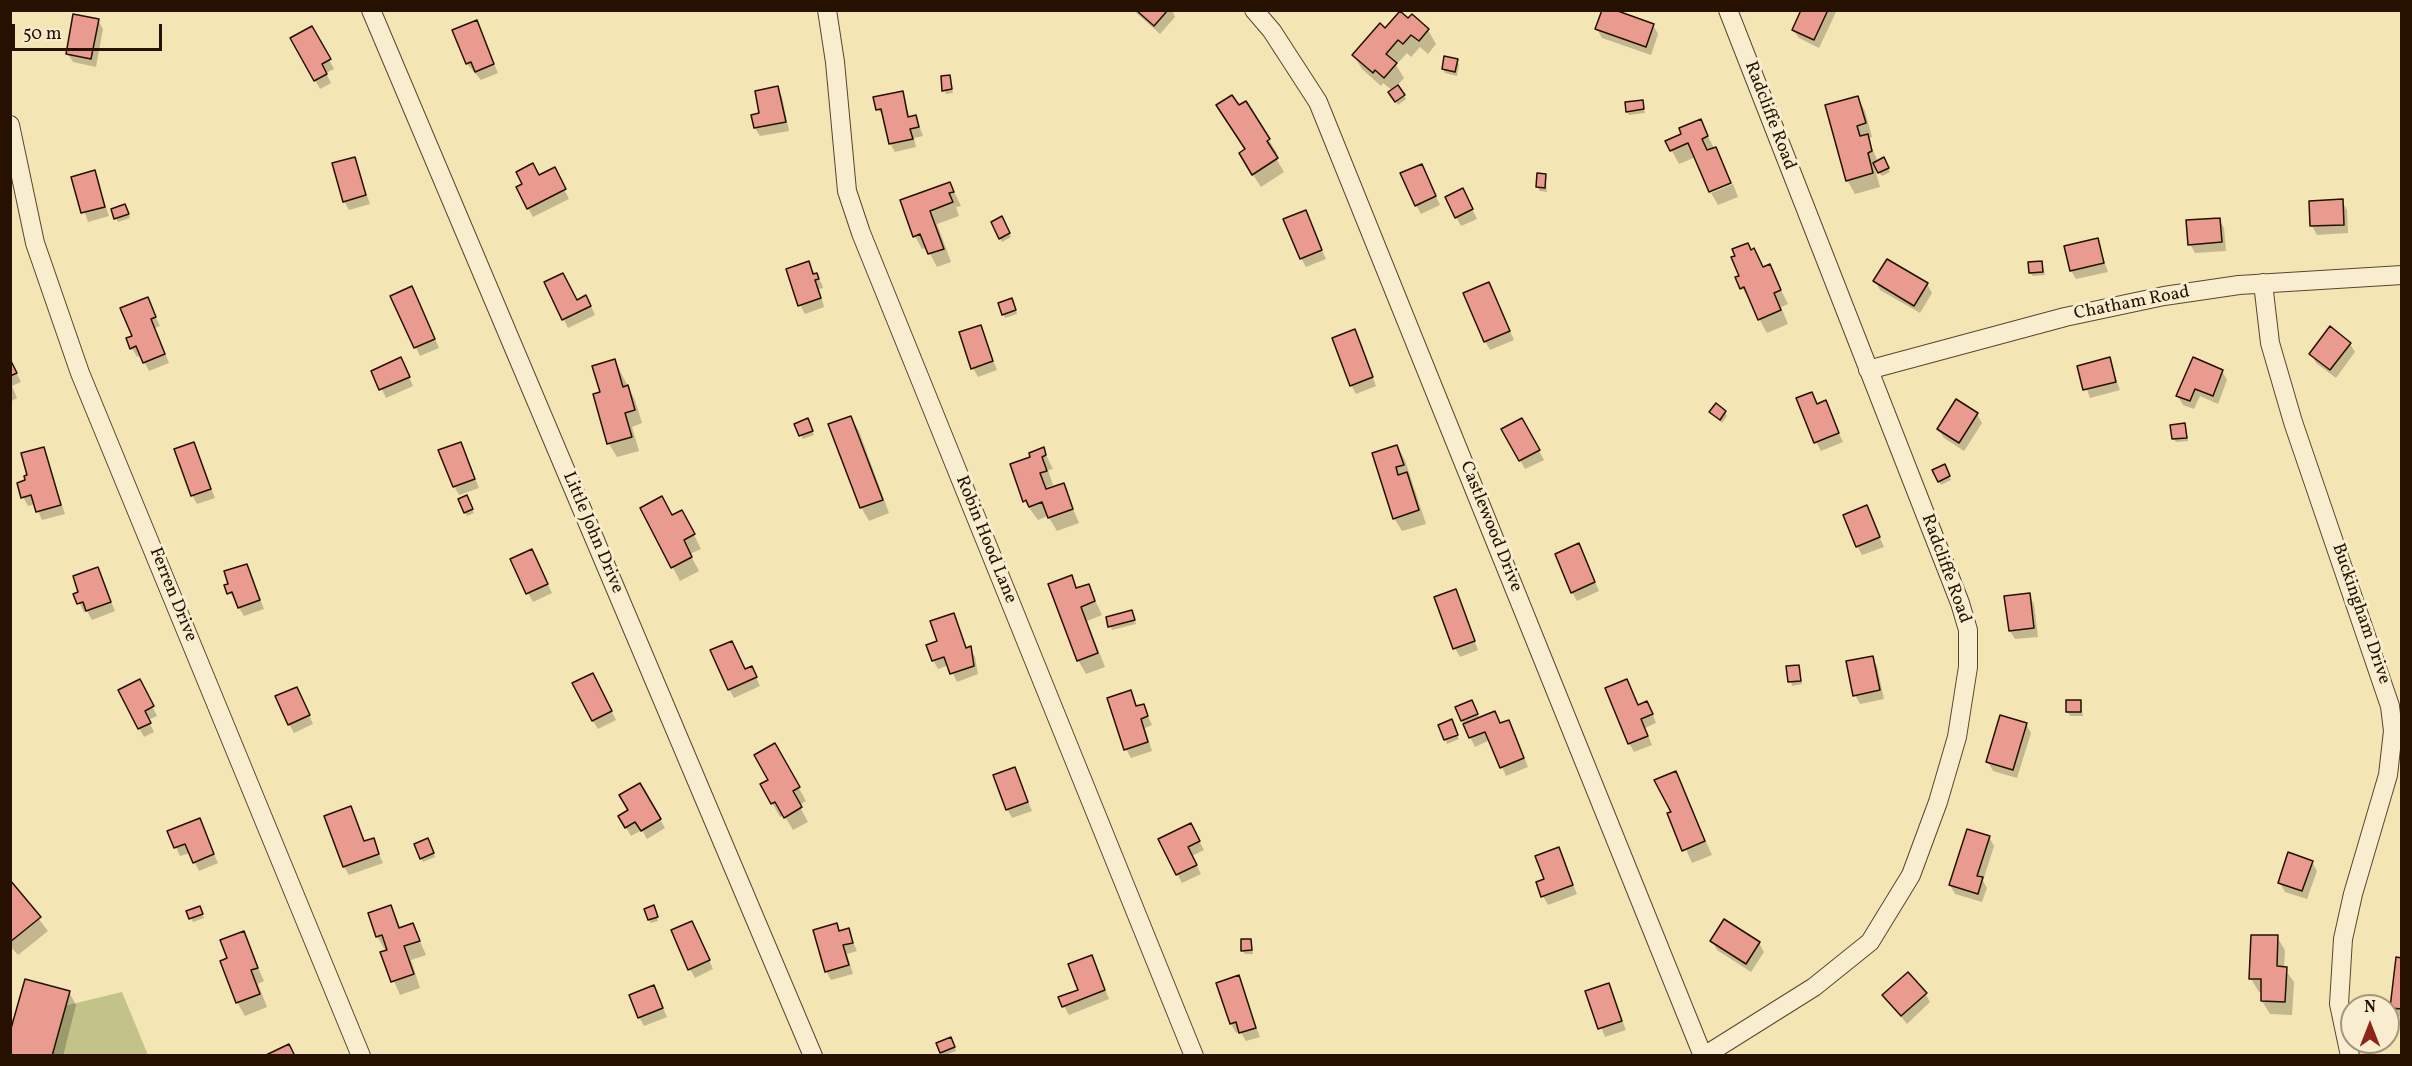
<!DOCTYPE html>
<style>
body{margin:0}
#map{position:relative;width:2412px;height:1066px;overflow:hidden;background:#f4e5b5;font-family:Vollkorn,serif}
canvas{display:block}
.frame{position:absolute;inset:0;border:12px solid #261000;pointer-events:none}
.north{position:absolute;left:2340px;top:994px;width:60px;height:60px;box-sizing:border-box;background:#f8eecf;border:2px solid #a4957c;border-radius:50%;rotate:0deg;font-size:16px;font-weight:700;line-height:24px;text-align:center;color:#261000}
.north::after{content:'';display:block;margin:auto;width:21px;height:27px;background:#8f2418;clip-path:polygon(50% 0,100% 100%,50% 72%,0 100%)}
.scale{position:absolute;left:12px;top:24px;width:150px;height:27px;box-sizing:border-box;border:3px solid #261000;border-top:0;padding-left:8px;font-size:18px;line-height:21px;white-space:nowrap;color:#261000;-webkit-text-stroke:4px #f8eecf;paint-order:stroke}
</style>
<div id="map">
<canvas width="2412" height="1066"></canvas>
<div class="frame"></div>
<div class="north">N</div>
<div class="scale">50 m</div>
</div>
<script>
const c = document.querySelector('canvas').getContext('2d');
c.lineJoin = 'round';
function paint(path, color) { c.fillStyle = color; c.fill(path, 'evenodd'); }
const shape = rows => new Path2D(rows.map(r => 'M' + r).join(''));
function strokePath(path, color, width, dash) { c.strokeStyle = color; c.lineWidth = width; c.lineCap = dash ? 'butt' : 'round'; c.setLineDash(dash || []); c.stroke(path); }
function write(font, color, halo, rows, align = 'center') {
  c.font = font + ' Vollkorn,serif'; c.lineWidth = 6; c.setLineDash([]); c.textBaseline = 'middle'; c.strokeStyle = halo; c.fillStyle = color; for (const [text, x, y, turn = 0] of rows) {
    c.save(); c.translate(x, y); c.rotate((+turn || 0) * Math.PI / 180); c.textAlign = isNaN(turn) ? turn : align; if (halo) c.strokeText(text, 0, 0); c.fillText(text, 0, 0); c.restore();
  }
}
const green = shape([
 [122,992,148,1055,11,1055,10,1019]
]);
const shadow = shape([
 [1133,10,1172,10,1175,17,1160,34],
 [1803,10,1837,10,1819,48,1799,38,1793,30],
 [1412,16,1428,30,1436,44,1428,54,1420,47,1411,57,1407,53,1396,65,1404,78,1397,86,1406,99,1398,105,1392,96,1392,90,1383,83,1381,86,1362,69,1354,56,1385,30],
 [98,20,103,29,96,67,73,62,68,54],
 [476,21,498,73,481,80,467,64,454,30],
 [1653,25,1658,34,1651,55,1602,38,1597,29],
 [312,28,334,69,326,73,331,83,320,89,292,39],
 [1457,61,1459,65,1457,76,1445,73,1443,69],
 [949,77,953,93,946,94,944,90],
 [777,88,782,97,789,131,760,136,755,128],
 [902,92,910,118,916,117,923,136,914,138,916,147,895,152,890,143,885,117,877,109],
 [1858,98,1865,111,1872,137,1868,138,1878,162,1883,159,1890,172,1882,176,1874,165,1880,187,1855,194,1847,180],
 [1642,102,1645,113,1629,115,1627,111],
 [1245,103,1277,153,1274,155,1284,172,1261,187,1248,167,1239,107],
 [1700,121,1731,181,1710,190,1696,157,1679,164,1667,142,1683,135],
 [354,158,370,204,349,210,344,201],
 [1422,166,1440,205,1421,214,1416,205],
 [94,172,109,216,88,222,73,178],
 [1545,175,1547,192,1540,191,1537,187],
 [559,178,569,199,533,217,528,208],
 [950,183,961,206,956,207,959,216,937,224,951,262,937,267,927,248,922,249,915,236,902,201],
 [1733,184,1738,197,1718,205,1711,193],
 [1467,199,1477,219,1461,226,1456,217],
 [2342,201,2347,210,2348,233,2317,235,2312,226],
 [127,210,130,218,118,222,116,218],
 [1305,212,1326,259,1306,267,1301,258],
 [1001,218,1011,237,1002,242,993,223],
 [2219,219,2224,228,2226,251,2195,253,2190,244],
 [2097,240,2108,272,2076,279,2071,271],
 [1754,250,1763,268,1769,266,1788,304,1781,307,1788,324,1767,333,1737,278,1741,277],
 [2042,262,2045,275,2033,276,2030,273],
 [808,263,822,284,823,288,819,289,824,307,805,314,800,305],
 [1875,281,1927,284,1932,293,1920,313,1880,290],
 [546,283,577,302,591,306,595,315,568,328],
 [1493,293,1514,340,1490,350,1485,341],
 [392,296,416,297,439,348,420,356],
 [147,299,160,326,155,328,169,363,149,371,141,355,137,357,132,348],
 [1014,304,1017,314,1005,318,1003,314],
 [980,327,997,370,978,377,973,368],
 [1359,340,1376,386,1356,394,1351,385],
 [2350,344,2355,352,2336,378,2316,363,2311,354],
 [2109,359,2120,390,2090,398,2079,367],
 [10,360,21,382,12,386,17,398,10,402],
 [615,361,635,400,642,423,632,427,639,451,617,457,609,444,594,395,602,393],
 [405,368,413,386,386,398,373,371],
 [2222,371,2227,380,2218,404,2200,396,2194,409,2183,405,2178,396],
 [1812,394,1818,405,1825,402,1843,442,1821,451,1816,442],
 [1711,412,1725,412,1727,416,1722,423],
 [1977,414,1982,423,1964,451,1944,438,1938,429],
 [851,418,859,431,889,513,869,521,861,507],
 [1522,420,1544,460,1525,469,1503,430],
 [810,424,814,435,803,439,796,425],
 [2185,425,2188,441,2176,442,2173,438],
 [194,443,215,498,197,504,192,495],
 [461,443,479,488,459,495,454,486],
 [1397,446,1405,460,1426,524,1402,531,1394,518,1374,454],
 [43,448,65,514,42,520,35,504,28,506,23,497,27,481],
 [1043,449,1053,469,1048,470,1053,485,1047,487,1048,490,1063,485,1079,523,1057,531,1048,516,1038,520,1024,501,1032,458],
 [1944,466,1951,480,1941,485,1934,471],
 [460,500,469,501,474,513,467,516],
 [1866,507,1884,547,1862,555,1857,546],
 [642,509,672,517,689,525,701,549,690,554,699,571,680,581],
 [1583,554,1599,591,1577,601,1572,592],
 [536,560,552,593,533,602,528,593],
 [247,565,264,609,244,616,226,586],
 [97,568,115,611,92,620,87,611,84,612,75,594,80,592],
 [1071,577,1078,589,1088,585,1102,615,1087,621,1105,667,1086,674,1078,660],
 [1455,591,1478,650,1460,657,1455,648],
 [2029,595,2034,604,2038,637,2015,639,2010,631],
 [1132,612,1136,624,1112,630,1110,626],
 [953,615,967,649,970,648,975,657,978,674,957,682,949,665,938,669,933,660,939,642],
 [1872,657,1877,666,1884,699,1860,704,1855,695],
 [1798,666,1802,684,1792,686,1788,667],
 [745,671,756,677,760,686,734,698,729,689],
 [1627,681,1639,706,1652,712,1656,723,1645,728,1652,745,1634,752,1629,743],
 [597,684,616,720,598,729,593,721],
 [144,690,157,716,148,720,154,732,144,737,139,728],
 [1130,692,1138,707,1143,705,1152,725,1145,728,1152,751,1131,758,1126,749],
 [302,697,313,724,294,733,289,724],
 [2080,701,2083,716,2070,716,2068,712],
 [1474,705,1480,719,1513,730,1528,767,1506,776,1490,740,1475,747,1462,721],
 [2026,724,2031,733,2017,778,1993,771,1988,762],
 [1453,725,1459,739,1447,744,1440,726],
 [775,745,806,801,799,805,808,822,793,830,784,815,780,817,762,785,770,780],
 [1015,769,1032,811,1012,818,1007,809],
 [1676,773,1712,855,1692,863,1656,781],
 [640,785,665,828,647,839,642,830,631,836,620,817,630,811],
 [350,808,365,843,373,840,383,863,349,875,344,867],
 [199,820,218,863,199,871,190,853,180,856,169,832],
 [1195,833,1204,850,1192,856,1201,874,1182,883,1160,840],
 [1989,837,1994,846,1983,881,1987,888,1982,902,1955,894,1950,885],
 [430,844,435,857,423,862,421,858],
 [1558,849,1577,894,1548,905,1543,896],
 [2312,862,2317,871,2307,899,2285,892,2280,883],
 [10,882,48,931,18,955,10,946],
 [391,907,401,929,413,925,426,955,411,960,420,988,400,995,382,953,386,952,377,936],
 [655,911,658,921,651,923,649,920],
 [188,912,201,912,204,918,193,922],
 [836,925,840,932,848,930,857,951,847,954,853,974,831,980,826,971],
 [696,931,713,969,695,978,690,969],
 [243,933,264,981,258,984,267,1007,245,1016,237,1002,229,959],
 [2277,937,2285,950,2284,968,2294,982,2292,1015,2270,1014,2262,1001,2262,992,2259,992,2251,979],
 [1251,940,1253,954,1245,954,1242,950],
 [1712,941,1759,943,1764,952,1751,972,1717,950],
 [1091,957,1109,999,1069,1015,1064,1006,1080,990],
 [2402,959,2402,1017,2397,1016,2392,1007],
 [1238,977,1260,1037,1246,1041,1240,1031,1236,1033,1231,1024,1218,984],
 [1608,985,1626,1030,1605,1037,1587,992],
 [69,992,76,1005,63,1056,10,1056],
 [1925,993,1930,1002,1907,1024,1884,996],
 [658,996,667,1017,644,1026,639,1017],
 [953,1043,956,1051,943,1056,941,1052]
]);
const building = shape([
 [1136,10,1168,10,1154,26,1136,10],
 [1602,10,1615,10,1654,24,1646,47,1595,29,1602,10],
 [1801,10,1828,10,1814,40,1792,30,1801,10],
 [1400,11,1408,18,1412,14,1429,29,1419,41,1411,35,1403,44,1398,40,1386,54,1397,63,1384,78,1375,70,1373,73,1352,55,1380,23,1385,28,1400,11],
 [73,14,99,19,91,59,66,54,73,14],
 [477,20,494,64,475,72,471,62,466,64,452,30,477,20],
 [312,26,331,59,322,64,327,74,314,81,290,38,312,26],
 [1444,56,1458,59,1455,72,1442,69,1444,56],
 [950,75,952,89,942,91,941,76,950,75],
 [1398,85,1405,95,1395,102,1388,92,1398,85],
 [778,86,786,122,754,128,751,115,759,113,755,91,778,86],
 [903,91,908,117,916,115,919,127,910,129,913,139,889,144,881,109,876,110,873,97,903,91],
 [1232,95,1239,105,1246,101,1270,139,1267,141,1278,158,1252,175,1239,153,1245,149,1216,105,1232,95],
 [1858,96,1866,123,1857,126,1860,136,1868,134,1872,151,1868,153,1873,173,1846,181,1825,105,1858,96],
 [1643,100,1644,109,1626,112,1625,102,1643,100],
 [1701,119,1708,136,1702,139,1707,150,1716,147,1731,183,1709,192,1688,143,1670,151,1665,141,1681,134,1679,128,1701,119],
 [355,157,366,195,343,202,332,163,355,157],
 [1884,157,1889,168,1878,173,1873,163,1884,157],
 [533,163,539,175,555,167,566,189,527,209,516,187,522,184,516,172,533,163],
 [1422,164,1436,196,1415,206,1400,173,1422,164],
 [95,170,105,207,81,213,71,177,95,170],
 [1537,173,1546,174,1545,188,1536,187,1537,173],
 [950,182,954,192,949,193,953,202,930,211,944,249,928,254,920,234,913,237,900,200,950,182],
 [1463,188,1473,209,1455,218,1445,197,1463,188],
 [2343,199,2344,225,2310,226,2309,201,2343,199],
 [125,204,129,214,114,219,111,209,125,204],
 [1306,210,1322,250,1300,259,1283,219,1306,210],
 [1002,216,1010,233,999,239,991,222,1002,216],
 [2220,218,2222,242,2188,245,2186,220,2220,218],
 [2098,238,2104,263,2070,271,2064,246,2098,238],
 [1748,243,1751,250,1754,248,1763,267,1770,264,1781,290,1774,293,1781,310,1758,320,1744,287,1740,289,1735,277,1739,276,1731,257,1735,256,1732,249,1748,243],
 [1887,259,1928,283,1914,306,1873,281,1887,259],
 [809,261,813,274,817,273,819,279,815,280,821,298,798,306,786,269,809,261],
 [2042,261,2043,272,2029,273,2028,262,2042,261],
 [563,273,577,300,586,295,591,306,562,320,544,282,563,273],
 [1489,282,1510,331,1484,342,1463,293,1489,282],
 [412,286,435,339,414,348,390,296,412,286],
 [148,297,156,317,151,319,165,354,143,363,136,346,130,349,126,338,132,336,120,308,148,297],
 [1012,298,1016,310,1002,315,998,303,1012,298],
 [981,325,993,361,971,369,959,332,981,325],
 [2330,326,2351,343,2330,370,2309,354,2330,326],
 [1355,329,1373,377,1350,386,1332,338,1355,329],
 [401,357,410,377,379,390,371,371,401,357],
 [2110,357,2116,382,2083,390,2077,366,2110,357],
 [2193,357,2223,370,2213,396,2195,389,2190,401,2176,396,2193,357],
 [10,359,17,373,10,376,10,359],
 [615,359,623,387,628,385,635,410,625,413,632,437,607,444,593,394,600,392,592,366,615,359],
 [1812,392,1817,404,1826,400,1839,433,1814,443,1796,398,1812,392],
 [1956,399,1978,413,1959,443,1937,429,1956,399],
 [1716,403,1726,411,1720,420,1709,412,1716,403],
 [851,416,883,500,860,508,828,424,851,416],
 [808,418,813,431,799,436,794,424,808,418],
 [1522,418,1540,450,1519,461,1501,429,1522,418],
 [2185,423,2187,438,2172,439,2170,425,2185,423],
 [194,442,211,489,191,496,174,449,194,442],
 [461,442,475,479,453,487,438,450,461,442],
 [1397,445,1404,465,1396,467,1398,475,1407,472,1419,510,1393,519,1372,453,1397,445],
 [44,447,61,505,36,512,31,495,21,498,17,483,25,480,24,476,27,475,21,453,44,447],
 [1044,447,1046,455,1042,457,1047,471,1040,473,1046,489,1064,483,1073,509,1048,518,1042,502,1029,507,1026,500,1023,502,1010,464,1030,457,1029,453,1044,447],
 [1945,464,1950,476,1938,482,1932,470,1945,464],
 [467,495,473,509,464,513,458,499,467,495],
 [662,496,672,515,682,510,695,534,684,540,692,557,671,568,640,508,662,496],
 [1867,505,1880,537,1856,547,1843,515,1867,505],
 [1579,543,1595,582,1571,593,1555,554,1579,543],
 [532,549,548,584,526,594,510,559,532,549],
 [247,564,260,600,238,608,232,592,227,594,224,585,228,584,224,571,247,564],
 [98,567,111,602,86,611,83,602,77,604,73,594,78,592,73,576,98,567],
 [1072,575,1076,588,1089,584,1095,601,1081,607,1098,653,1077,661,1048,584,1072,575],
 [1456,589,1475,641,1453,649,1434,597,1456,589],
 [2030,593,2034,628,2009,631,2004,596,2030,593],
 [1132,610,1135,620,1108,627,1106,617,1132,610],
 [954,613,966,648,971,646,974,666,950,674,944,657,932,661,926,645,937,641,930,621,954,613],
 [732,641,745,669,752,666,757,677,728,690,710,650,732,641],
 [1873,656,1880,690,1853,696,1846,661,1873,656],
 [1799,665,1801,681,1788,682,1786,666,1799,665],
 [593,673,612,711,592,721,572,683,593,673],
 [140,679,154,706,145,711,151,723,138,729,118,690,140,679],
 [1627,679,1638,705,1647,701,1653,714,1641,719,1648,736,1628,744,1605,688,1627,679],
 [297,687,310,715,288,725,275,696,297,687],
 [1131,690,1136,706,1144,704,1148,716,1141,719,1148,742,1124,750,1107,698,1131,690],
 [1472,700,1478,714,1461,721,1455,707,1472,700],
 [2066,700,2081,700,2081,712,2066,712,2066,700],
 [1495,711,1500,723,1509,720,1524,758,1500,768,1485,732,1469,738,1463,724,1495,711],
 [2000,715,2027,723,2013,770,1986,762,2000,715],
 [1452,719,1458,735,1444,740,1438,725,1452,719],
 [775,743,800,787,793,791,802,807,784,818,775,802,771,804,760,784,768,780,754,755,775,743],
 [1015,767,1028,802,1006,810,993,775,1015,767],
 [1676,771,1705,841,1682,851,1667,813,1671,812,1654,780,1676,771],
 [640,783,661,819,641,831,635,822,625,828,618,816,628,810,619,795,640,783],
 [351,806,364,841,374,838,379,854,343,867,324,816,351,806],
 [200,818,214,854,193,863,185,844,174,848,167,831,200,818],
 [1191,823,1200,841,1188,847,1197,865,1176,875,1158,839,1191,823],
 [1967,829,1990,836,1977,876,1983,877,1978,894,1949,885,1967,829],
 [428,838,434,853,420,859,414,844,428,838],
 [1559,847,1573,885,1541,897,1536,882,1544,879,1535,856,1559,847],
 [2288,852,2313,861,2302,891,2278,883,2288,852],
 [10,880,41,917,10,942,10,880],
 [391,905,399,928,413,923,420,941,404,946,414,974,391,982,380,952,387,950,382,935,376,937,368,913,391,905],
 [654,905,658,917,648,920,644,909,654,905],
 [200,906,203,914,189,919,186,911,200,906],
 [1724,919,1760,942,1746,964,1710,941,1724,919],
 [692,921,710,960,688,970,671,930,692,921],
 [837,923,839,931,849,928,853,943,843,945,849,965,825,972,813,930,837,923],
 [244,931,258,968,251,970,260,994,236,1003,220,961,227,958,220,940,244,931],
 [2251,935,2278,935,2277,966,2287,967,2285,1002,2261,1001,2261,979,2249,979,2251,935],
 [1241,939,1251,939,1252,950,1241,951,1241,939],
 [1092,955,1105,990,1062,1007,1058,997,1078,990,1068,964,1092,955],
 [2396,957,2402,958,2402,1009,2390,1008,2396,957],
 [1908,972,1927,993,1901,1016,1882,995,1908,972],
 [1239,975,1256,1028,1239,1033,1236,1022,1230,1024,1216,983,1239,975],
 [25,979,70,991,52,1056,10,1056,10,1032,25,979],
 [1609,983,1622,1021,1598,1029,1585,991,1609,983],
 [654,985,663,1008,638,1018,629,995,654,985],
 [951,1037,955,1047,940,1053,936,1043,951,1037],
 [289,1044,295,1056,266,1056,266,1055,289,1044]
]);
const street = shape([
 [371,10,813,1056],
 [827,10,835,62,847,191,861,233,1194,1056],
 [1254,10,1272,31,1318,102,1703,1056],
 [10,125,35,243,80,373,361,1056],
 [2263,283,2270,343,2293,422,2390,706,2393,731,2388,775,2353,894,2343,939,2339,1004,2350,1056],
 [1868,370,2065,317,2164,296,2239,285,2402,275],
 [1704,1056,1814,987,1870,942,1911,875,1938,802,1957,737,1968,667,1968,630,1960,603,1728,10]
]);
const streetNames = [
 ["Radcliffe Road",1769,116,69],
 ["Chatham Road",2132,304,-11],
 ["Castlewood Drive",1490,527,68],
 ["Little John Drive",592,533,67],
 ["Robin Hood Lane",985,540,68],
 ["Radcliffe Road",1945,569,70],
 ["Ferren Drive",172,595,68],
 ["Buckingham Drive",2360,614,71]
];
paint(green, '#c3c288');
paint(shadow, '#0003');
paint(building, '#e99b8f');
strokePath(building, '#261000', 1.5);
strokePath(street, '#5a452d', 20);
strokePath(street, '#f8eecf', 18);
write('18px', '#261000', '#f8eecf', streetNames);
</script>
